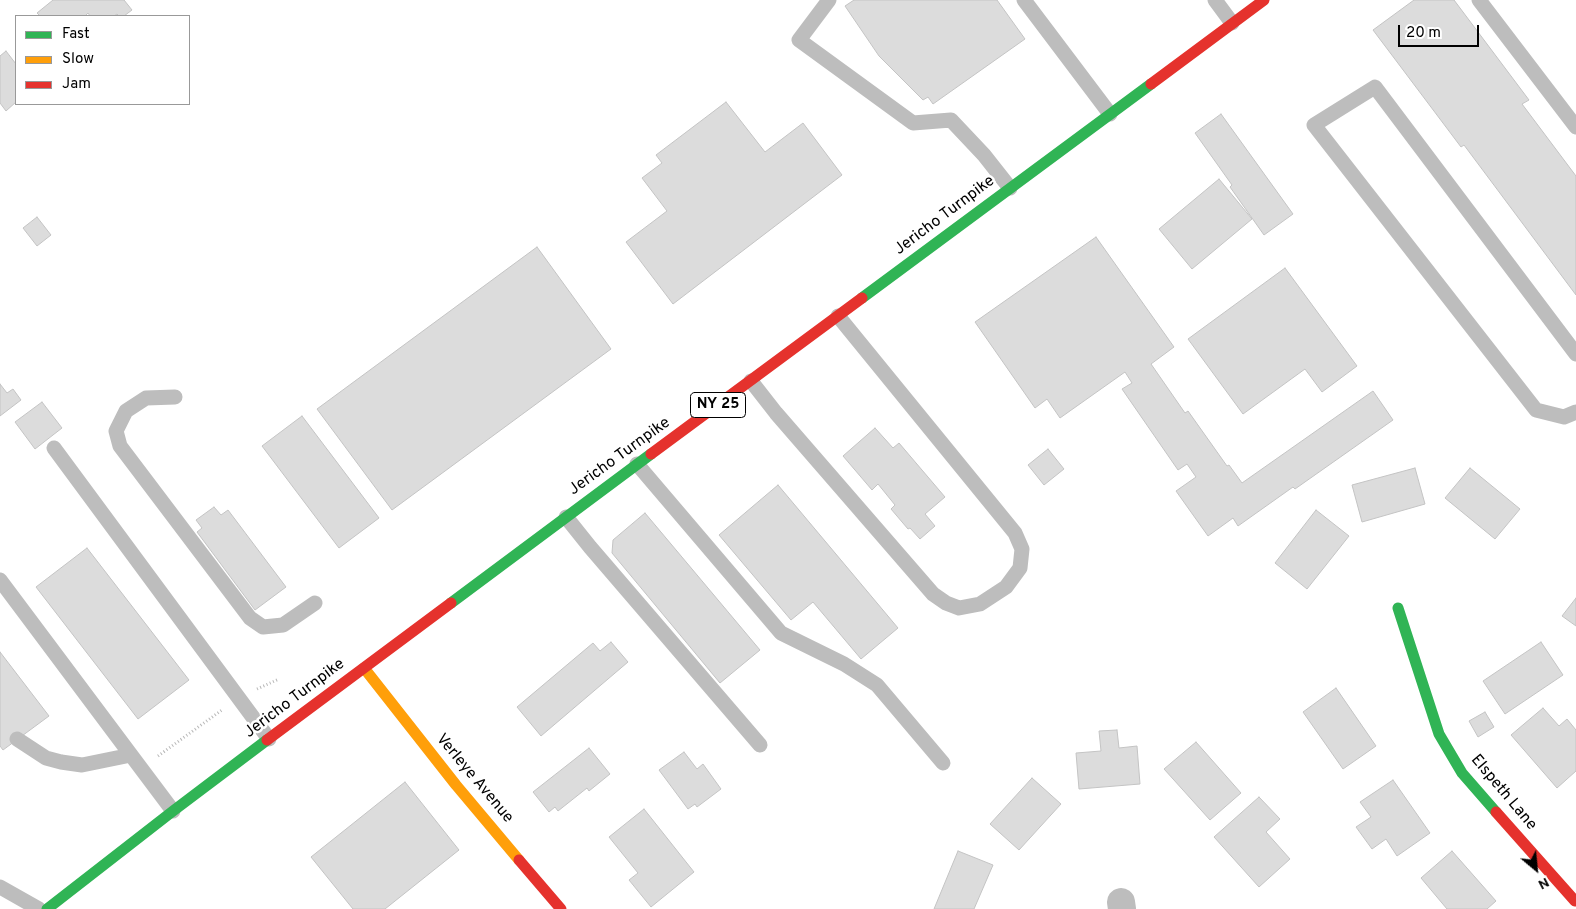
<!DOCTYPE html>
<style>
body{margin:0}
#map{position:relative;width:1576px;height:909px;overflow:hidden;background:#fff;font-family:Overpass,sans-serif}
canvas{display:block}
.legend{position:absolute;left:15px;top:15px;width:175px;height:90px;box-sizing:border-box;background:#fff;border:1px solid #999;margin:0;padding:6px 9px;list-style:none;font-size:15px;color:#000}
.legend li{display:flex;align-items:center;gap:10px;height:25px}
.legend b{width:25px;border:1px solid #999}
.north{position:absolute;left:1511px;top:844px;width:50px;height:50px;-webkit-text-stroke:4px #fff;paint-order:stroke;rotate:152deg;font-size:14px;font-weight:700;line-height:20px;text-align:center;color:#000}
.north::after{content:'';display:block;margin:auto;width:18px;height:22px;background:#000;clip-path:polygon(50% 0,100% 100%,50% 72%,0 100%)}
.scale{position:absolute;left:1398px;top:25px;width:81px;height:22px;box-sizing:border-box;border:2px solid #000;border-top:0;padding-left:6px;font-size:15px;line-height:18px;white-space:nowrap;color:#000;-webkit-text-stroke:4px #fff;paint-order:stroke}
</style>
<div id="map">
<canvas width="1576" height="909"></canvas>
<ul class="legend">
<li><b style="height:6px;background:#30b455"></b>Fast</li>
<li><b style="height:6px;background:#ff9f0a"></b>Slow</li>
<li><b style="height:6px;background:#e5322d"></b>Jam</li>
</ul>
<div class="north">N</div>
<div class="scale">20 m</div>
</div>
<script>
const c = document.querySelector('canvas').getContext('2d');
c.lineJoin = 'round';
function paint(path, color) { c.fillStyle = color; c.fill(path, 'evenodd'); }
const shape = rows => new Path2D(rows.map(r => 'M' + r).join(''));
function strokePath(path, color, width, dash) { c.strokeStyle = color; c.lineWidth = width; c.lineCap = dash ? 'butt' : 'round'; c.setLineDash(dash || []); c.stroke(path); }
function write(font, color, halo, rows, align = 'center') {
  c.font = font + ' Overpass,sans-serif'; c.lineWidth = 5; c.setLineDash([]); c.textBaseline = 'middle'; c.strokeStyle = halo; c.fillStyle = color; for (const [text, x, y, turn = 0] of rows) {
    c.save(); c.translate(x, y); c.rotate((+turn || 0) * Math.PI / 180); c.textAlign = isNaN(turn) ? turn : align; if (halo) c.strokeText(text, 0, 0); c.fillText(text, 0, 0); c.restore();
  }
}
const building = shape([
 [53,0,124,0,132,10,124,16,119,16,117,14,114,16,90,16,88,13,85,16,40,16,37,13,53,0],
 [854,0,997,0,1025,39,933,104,928,97,923,100,879,56,845,6,854,0],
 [1414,0,1454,0,1529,100,1522,104,1576,176,1576,295,1464,145,1461,147,1373,30,1414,0],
 [6,51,16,64,16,102,6,111,0,103,0,56,6,51],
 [726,102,765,152,803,123,842,175,673,304,626,242,667,211,642,178,662,163,656,155,726,102],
 [1221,114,1293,214,1264,235,1230,187,1232,185,1195,133,1221,114],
 [1219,179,1252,219,1192,269,1159,229,1219,179],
 [37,217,51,235,37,246,23,228,37,217],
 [1096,237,1174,347,1151,364,1185,413,1188,411,1227,466,1229,465,1242,483,1373,391,1393,420,1295,489,1293,487,1238,526,1233,518,1208,536,1176,491,1196,477,1187,464,1178,470,1122,389,1132,383,1125,372,1060,418,1047,399,1035,408,975,322,1096,237],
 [537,247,611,349,392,510,317,409,537,247],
 [1285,268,1357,366,1322,392,1305,369,1243,414,1188,339,1285,268],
 [0,384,7,393,13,389,21,400,0,416,0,384],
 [42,402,62,428,35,449,15,422,42,402],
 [302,416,379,518,339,548,262,446,302,416],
 [875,428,893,448,899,443,945,497,925,514,935,526,920,539,910,528,908,529,891,509,895,505,878,484,872,490,843,456,875,428],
 [1048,449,1064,469,1044,485,1028,465,1048,449],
 [1415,468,1425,504,1362,522,1352,485,1415,468],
 [1470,468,1520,509,1495,539,1445,498,1470,468],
 [778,485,898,628,861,659,813,602,791,620,719,535,778,485],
 [214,507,221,515,228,510,286,587,255,610,197,532,202,528,196,520,214,507],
 [1316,510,1349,536,1307,589,1275,563,1316,510],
 [645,513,760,650,720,683,612,553,613,540,645,513],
 [87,548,189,680,138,719,36,587,87,548],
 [1576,598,1576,626,1562,616,1576,598],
 [611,642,628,662,541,736,517,707,593,643,600,651,611,642],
 [1541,642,1563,675,1505,714,1483,681,1541,642],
 [0,652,49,716,3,750,0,746,0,652],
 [1336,688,1376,746,1343,769,1303,712,1336,688],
 [1543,708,1559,726,1567,719,1576,730,1576,771,1557,788,1511,735,1543,708],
 [1485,712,1494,727,1478,737,1469,721,1485,712],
 [1117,730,1119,748,1137,746,1140,784,1079,789,1076,753,1101,751,1099,731,1117,730],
 [1196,742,1241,793,1210,820,1164,769,1196,742],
 [589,748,610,774,589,791,587,788,558,811,555,807,549,812,533,792,589,748],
 [684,752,697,769,703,764,721,789,697,807,695,804,688,809,659,770,684,752],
 [1032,778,1061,804,1019,850,990,824,1032,778],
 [1393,780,1430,833,1397,856,1386,839,1372,849,1356,827,1371,817,1360,802,1393,780],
 [405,782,459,850,385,909,353,909,311,857,405,782],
 [1259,797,1280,819,1266,832,1290,859,1259,887,1214,837,1259,797],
 [644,809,694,872,651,907,629,880,638,873,609,837,644,809],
 [958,851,993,865,974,909,934,909,958,851],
 [1452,851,1496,901,1487,909,1447,909,1421,878,1452,851]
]);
const path = shape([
 [257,689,279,679],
 [158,756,222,710]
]);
const lane = shape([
 [829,0,799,40,913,123,951,120,984,155,1010,188],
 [1024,0,1110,114],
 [1215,0,1232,23],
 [1479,0,1576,127],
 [1576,354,1375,87,1314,125,1536,410,1564,417,1576,412],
 [751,381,776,413,933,594,946,603,959,608,980,604,1006,587,1020,568,1022,549,1015,533,838,316],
 [175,397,146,398,126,411,116,431,120,446,250,618,263,627,283,625,315,603],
 [54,448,269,739],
 [637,464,781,633,844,664,877,685,943,763],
 [566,517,590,547,760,745],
 [0,580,131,755,82,765,61,762,46,758,17,739],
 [131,755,173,811],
 [0,887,39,909]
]);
const street = shape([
 [1121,902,1122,909]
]);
const fast = shape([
 [862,298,1151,84],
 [451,603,651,454],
 [1398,608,1439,734,1462,773,1496,812],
 [47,909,173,811,267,740]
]);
const slow = shape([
 [364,668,456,785,519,860]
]);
const jam = shape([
 [1151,84,1264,0],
 [651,454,862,298],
 [267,740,451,603],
 [1496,812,1575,901],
 [519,860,561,909]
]);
const shields = [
 [718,405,55]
];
const shieldNames = [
 ["NY 25",718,405]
];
const streetNames = [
 ["Jericho Turnpike",945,216,-37],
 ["Jericho Turnpike",620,457,-36],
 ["Jericho Turnpike",295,699,-37],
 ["Verleye Avenue",474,779,50],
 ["Elspeth Lane",1503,793,50]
];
paint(building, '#dcdcdc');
strokePath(building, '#c4c4c4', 1);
strokePath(path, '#b8b8b8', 3, [1, 2.5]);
strokePath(lane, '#bdbdbd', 15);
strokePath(street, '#bdbdbd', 28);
strokePath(fast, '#30b455', 11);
strokePath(slow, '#ff9f0a', 11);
strokePath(jam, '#e5322d', 11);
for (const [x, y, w] of shields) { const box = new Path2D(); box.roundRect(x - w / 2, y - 12.5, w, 25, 4); c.fillStyle = '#fff'; c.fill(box); strokePath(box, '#000', 1); }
write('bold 15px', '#000', null, shieldNames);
write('16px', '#000', '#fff', streetNames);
</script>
